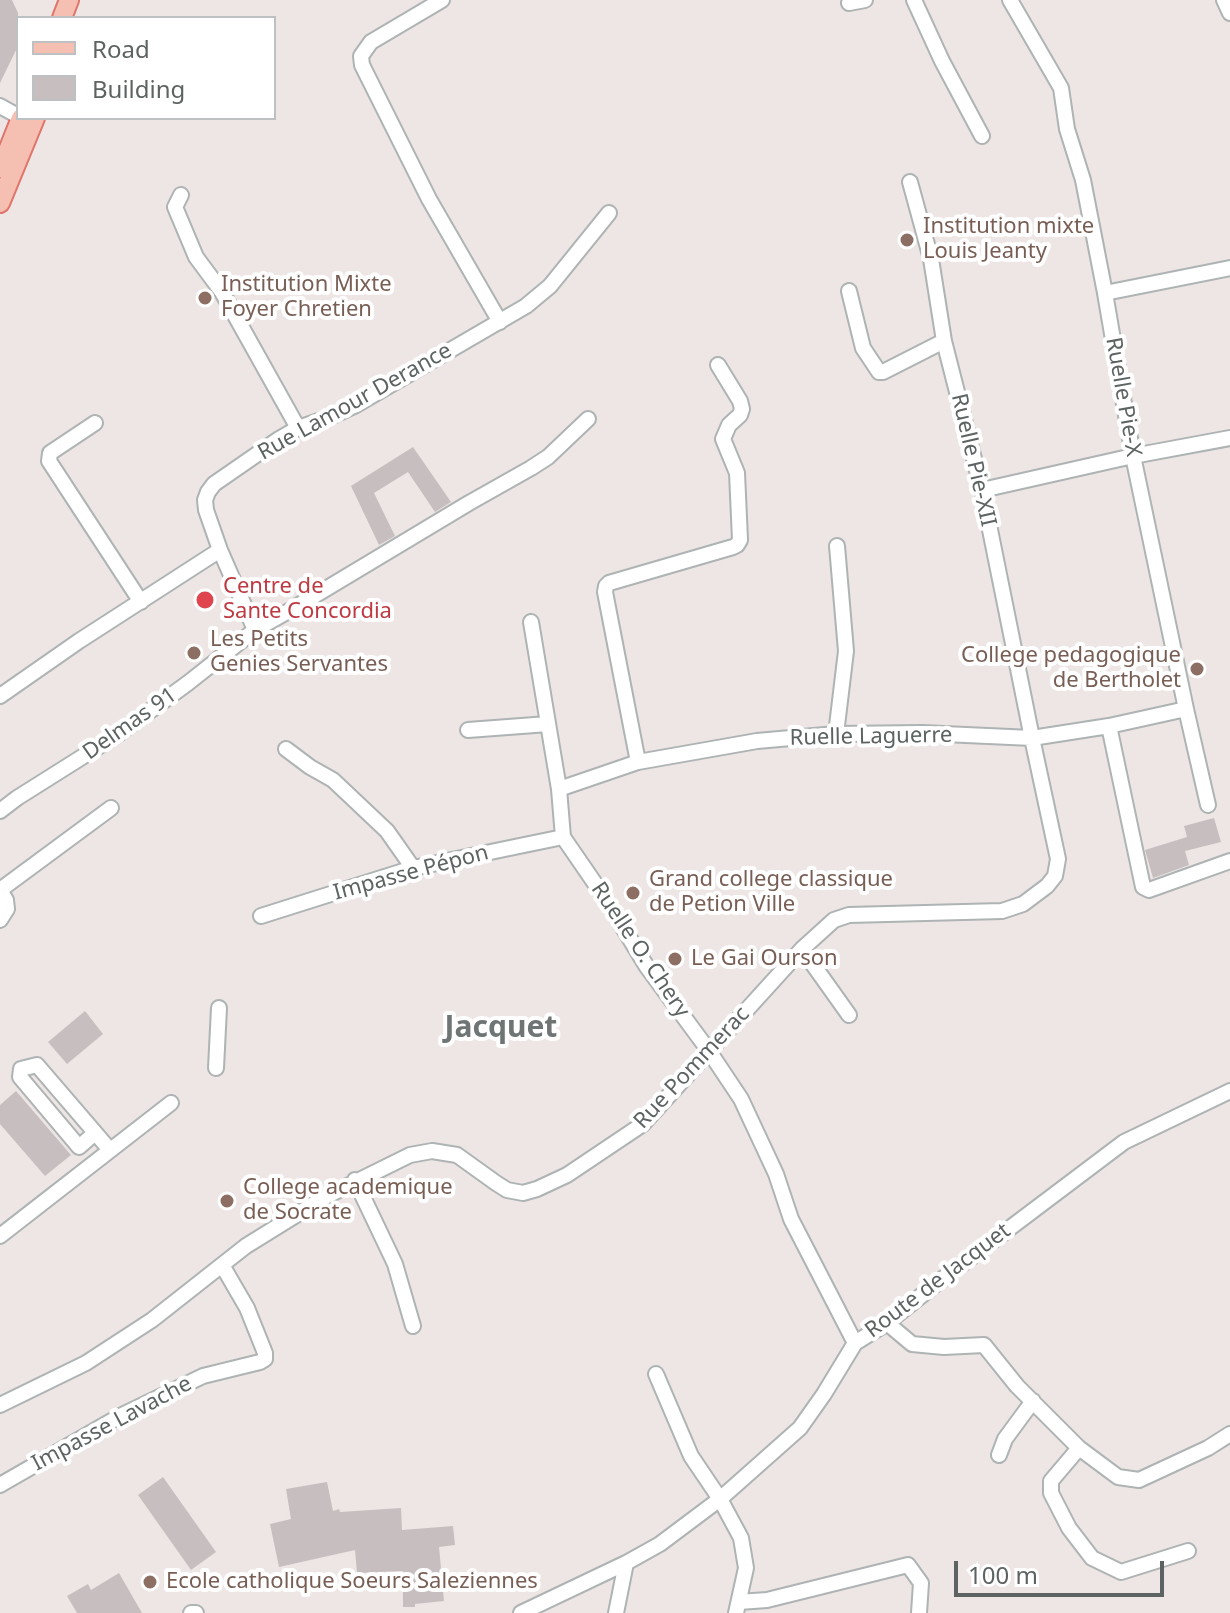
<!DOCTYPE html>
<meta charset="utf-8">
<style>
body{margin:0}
#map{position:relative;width:1230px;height:1613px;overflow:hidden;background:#ede6e5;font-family:"Noto Sans",sans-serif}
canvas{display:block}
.legend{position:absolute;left:16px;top:16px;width:260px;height:104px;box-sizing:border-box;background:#fff;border:2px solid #bec1c1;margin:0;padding:10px 14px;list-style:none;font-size:24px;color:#5d6363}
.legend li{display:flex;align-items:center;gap:16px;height:40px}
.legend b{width:40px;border:2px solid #bec1c1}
.scale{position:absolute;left:954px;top:1561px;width:210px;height:36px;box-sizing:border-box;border:4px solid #5d6363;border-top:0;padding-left:10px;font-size:24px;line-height:28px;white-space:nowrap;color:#5d6363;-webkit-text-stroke:6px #fff;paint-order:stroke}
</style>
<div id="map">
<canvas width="1230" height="1613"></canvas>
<ul class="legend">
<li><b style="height:10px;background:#f5c0b2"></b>Road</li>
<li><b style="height:22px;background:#c7bfbf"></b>Building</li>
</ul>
<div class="scale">100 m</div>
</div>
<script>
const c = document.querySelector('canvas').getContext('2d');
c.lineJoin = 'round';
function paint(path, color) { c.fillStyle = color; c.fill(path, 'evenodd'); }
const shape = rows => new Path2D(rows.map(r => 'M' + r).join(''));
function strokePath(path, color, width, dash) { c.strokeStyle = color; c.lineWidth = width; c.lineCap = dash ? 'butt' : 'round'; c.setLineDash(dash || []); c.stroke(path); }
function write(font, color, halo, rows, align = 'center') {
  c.font = font + ' "Noto Sans",sans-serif'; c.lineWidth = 8; c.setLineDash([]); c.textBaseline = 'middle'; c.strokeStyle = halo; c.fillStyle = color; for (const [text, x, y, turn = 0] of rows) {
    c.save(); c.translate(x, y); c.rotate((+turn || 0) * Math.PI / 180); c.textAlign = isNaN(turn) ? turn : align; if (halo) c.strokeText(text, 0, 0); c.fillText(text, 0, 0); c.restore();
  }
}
const building = shape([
 [0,0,12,0,18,13,18,46,0,83],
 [413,447,451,502,435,512,408,472,374,493,395,536,379,545,351,486],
 [1214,818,1221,842,1185,851,1189,865,1153,878,1145,850,1187,837,1184,826],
 [85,1011,103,1034,67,1064,48,1042],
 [16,1091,71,1155,45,1176,0,1124,0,1105],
 [163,1477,216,1552,191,1570,138,1495],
 [327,1482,333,1511,339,1509,340,1512,401,1508,402,1530,453,1526,455,1545,439,1547,444,1601,415,1604,415,1607,403,1607,403,1571,357,1573,355,1550,279,1567,270,1524,291,1519,286,1489],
 [119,1573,142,1613,77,1613,67,1596,88,1584,91,1590]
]);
const minor = shape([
 [442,0,371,42,361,56,362,65,429,199,500,322],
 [914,0,942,61,982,136],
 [1010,0,1061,88,1067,129,1083,180,1105,293,1133,456,1186,709,1208,805],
 [1224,0,1230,13],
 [849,3,865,0],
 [0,106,18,116],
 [181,195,175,207,196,257,222,292,298,428],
 [849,291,863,348,879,372,883,372,944,341],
 [1105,293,1230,268],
 [95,423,50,453,49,461,141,602],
 [982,490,1133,456,1230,438],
 [531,622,559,789,563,837,607,901,647,967,709,1051,741,1099,776,1174,791,1219,855,1343],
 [255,630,220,550,206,510,205,500,208,492,214,484,279,439,298,428,330,417,356,405,526,306,550,286,609,213],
 [0,696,79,641,220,550],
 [1109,726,1143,887,1149,890,1230,861],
 [468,730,548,724],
 [836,734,846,651,837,546],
 [286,749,310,767,333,780,387,831,413,868],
 [638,762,605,592,606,586,609,583,733,547,737,545,740,540,737,473,723,439,729,425,740,415,742,409,740,401,718,365],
 [559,789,638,762,757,741,836,734,922,733,1032,738,1109,726,1186,709],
 [0,811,17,798,117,735,188,683,255,630,294,608,469,503,531,468,548,457,588,419],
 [0,890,111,808],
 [0,890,6,900,7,909,0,920],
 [261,916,413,868,563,837],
 [802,949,849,1015],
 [216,1068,219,1008],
 [95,1133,79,1147,20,1077,21,1069,37,1065,110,1150],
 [355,1180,395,1264,413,1326],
 [0,1236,171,1103],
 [887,1323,912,1344,944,1347,984,1345,1017,1386,1079,1448,1118,1477,1139,1480,1208,1448,1230,1434],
 [656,1374,691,1456,720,1499,741,1538,746,1568,736,1613],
 [0,1405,86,1363,152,1320,246,1246,325,1197,410,1155,432,1151,457,1155,496,1183,507,1190,523,1193,537,1189,567,1175,643,1124,802,949,834,920,849,915,1002,911,1023,904,1047,886,1055,876,1058,859,1032,738,982,490,944,341,931,259,910,182],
 [1079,1448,1051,1481,1051,1493,1069,1528,1092,1558,1121,1572,1188,1551],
 [999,1455,1005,1439,1033,1401],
 [0,1485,120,1416,203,1376,260,1362,265,1359,265,1353,247,1308,222,1265],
 [739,1602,767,1600,908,1565,921,1583,919,1613],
 [191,1613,196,1613],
 [521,1613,626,1563,660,1544,720,1499,800,1428,824,1394,855,1343,887,1323,941,1280,1124,1142,1230,1091],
 [616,1613,626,1563]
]);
const major = shape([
 [62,18,69,0],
 [1,168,21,118],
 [0,203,35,118]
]);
const markers = [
 [907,240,8,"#8d6e63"],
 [205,298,8,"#8d6e63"],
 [205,600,10,"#e0444e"],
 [194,653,8,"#8d6e63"],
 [1197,669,8,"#8d6e63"],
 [633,893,8,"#8d6e63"],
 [675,959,8,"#8d6e63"],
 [227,1201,8,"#8d6e63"],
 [150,1582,8,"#8d6e63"]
];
const educationNames = [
 ["Institution mixte",923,227],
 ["Louis Jeanty",923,252],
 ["Institution Mixte",221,285],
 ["Foyer Chretien",221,310],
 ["Les Petits",210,640],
 ["Genies Servantes",210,665],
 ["College pedagogique",1181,656,"right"],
 ["de Bertholet",1181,681,"right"],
 ["Grand college classique",649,880],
 ["de Petion Ville",649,905],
 ["Le Gai Ourson",691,959],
 ["College academique",243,1188],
 ["de Socrate",243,1213],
 ["Ecole catholique Soeurs Saleziennes",166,1582]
];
const streetNames = [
 ["Ruelle Pie-X",1123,397,80],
 ["Rue Lamour Derance",355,402,-29],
 ["Ruelle Pie-XII",973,460,77],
 ["Delmas 91",130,724,-35],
 ["Ruelle Laguerre",871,737,-1],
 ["Impasse Pépon",411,873,-15],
 ["Ruelle O. Chery",640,950,56],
 ["Rue Pommerac",692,1068,-47],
 ["Route de Jacquet",938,1281,-37],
 ["Impasse Lavache",112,1424,-28]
];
const healthNames = [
 ["Centre de",223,587],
 ["Sante Concordia",223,612]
];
const districtNames = [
 ["Jacquet",501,1028]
];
paint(building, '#c7bfbf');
strokePath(minor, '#aeb3b3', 18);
strokePath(major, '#e0756b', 22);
strokePath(minor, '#fff', 14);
strokePath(major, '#f5c0b2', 18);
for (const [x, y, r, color] of markers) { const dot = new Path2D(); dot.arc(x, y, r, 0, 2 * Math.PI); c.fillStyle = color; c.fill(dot); strokePath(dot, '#fff', 3); }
write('22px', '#785e54', '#fff', educationNames, 'left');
write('22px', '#5d6363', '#fff', streetNames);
write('22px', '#be3a42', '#fff', healthNames, 'left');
write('bold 30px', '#6e7574', '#fff', districtNames);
</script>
